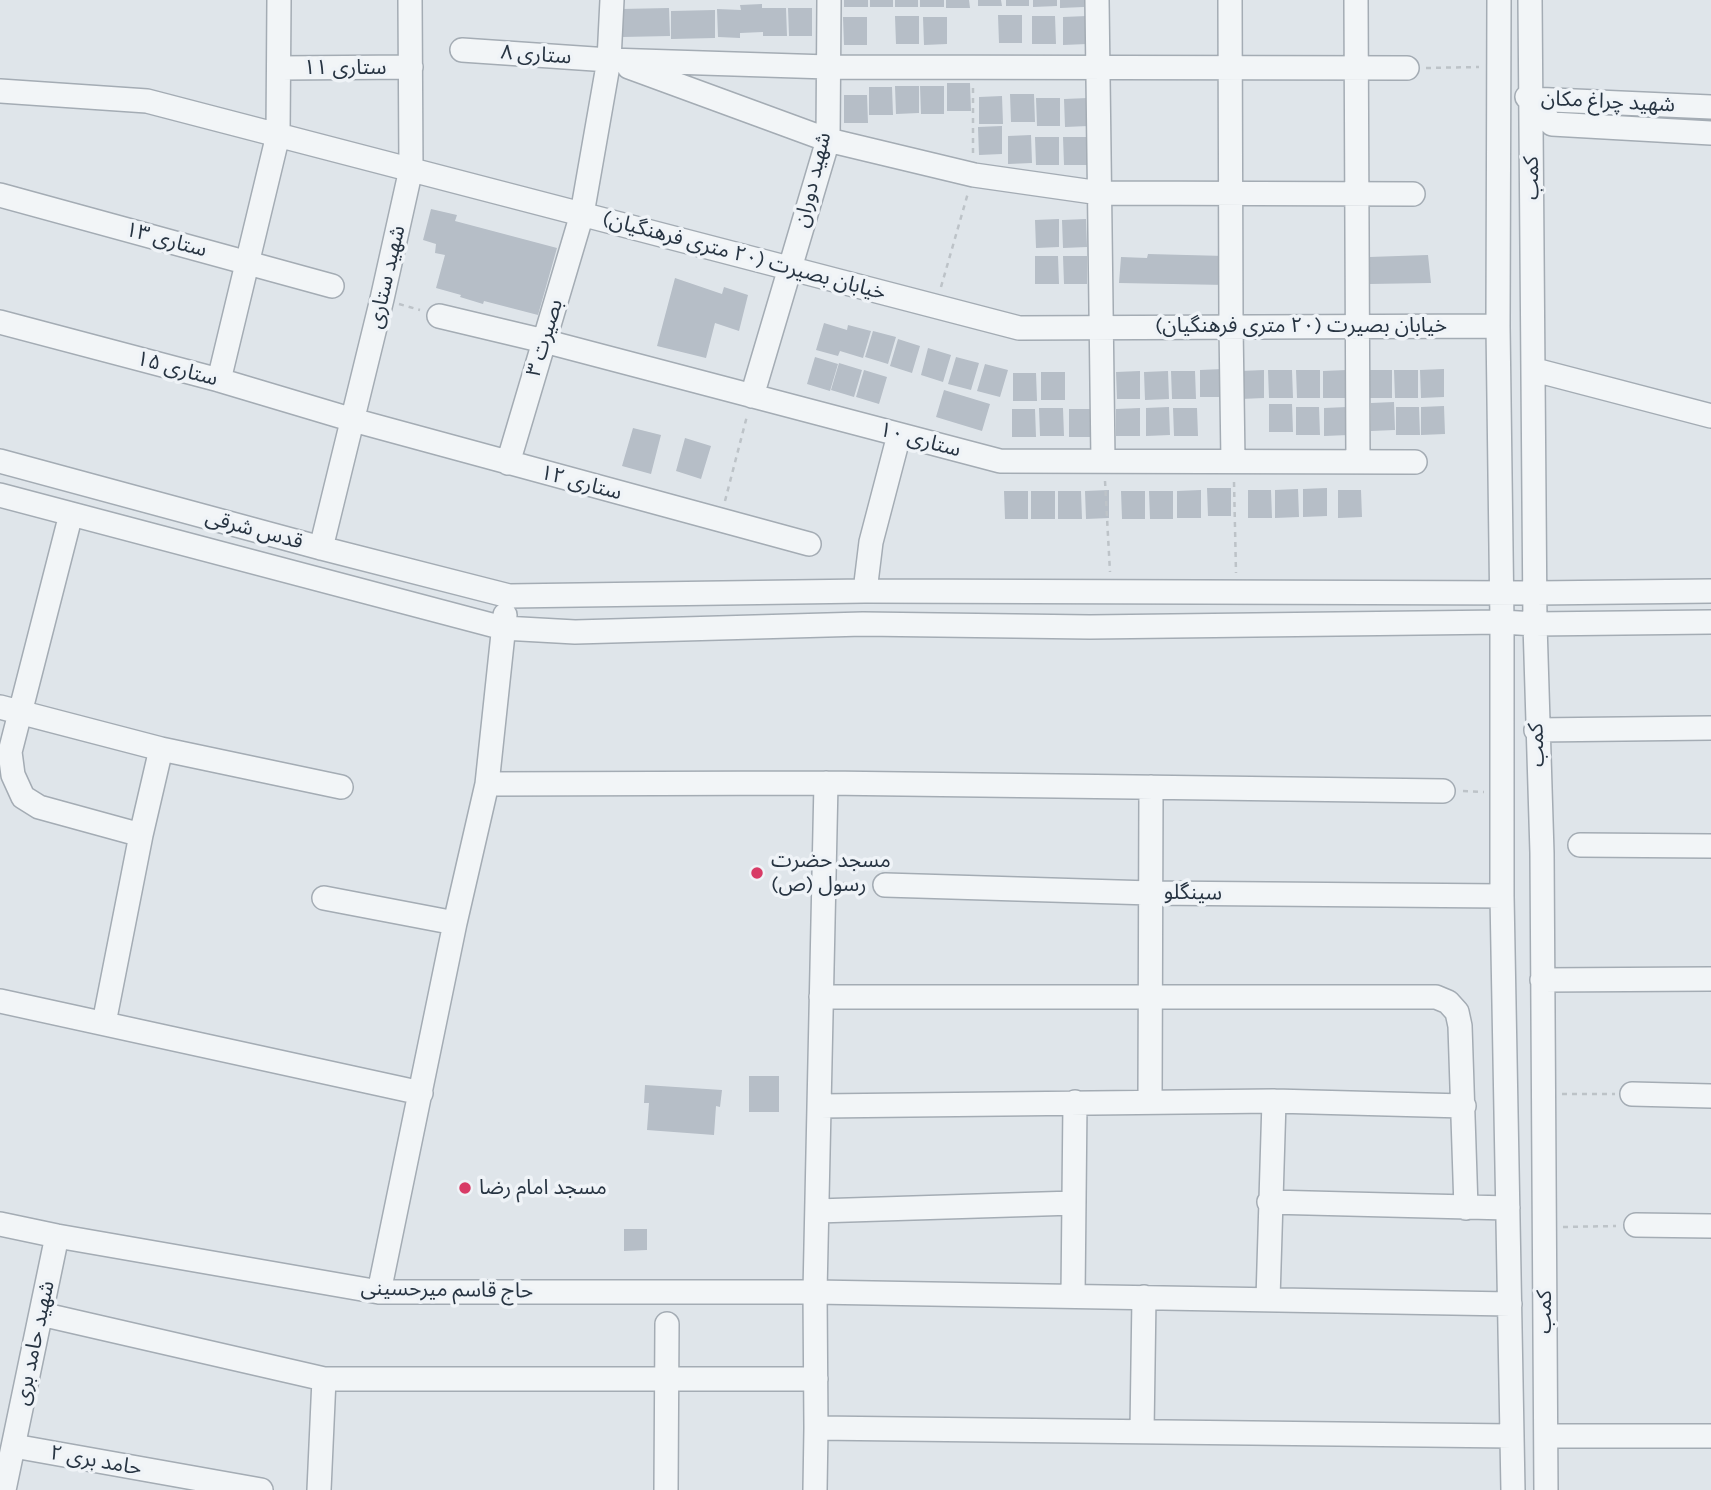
<!DOCTYPE html>
<meta charset="utf-8">
<style>
body{margin:0}
canvas{display:block;background:#dfe5ea}
</style>
<canvas width="1711" height="1490"></canvas>
<script>
const c = document.querySelector('canvas').getContext('2d');
c.lineJoin = 'round';
function paint(path, color) { c.fillStyle = color; c.fill(path, 'evenodd'); }
const shape = rows => new Path2D(rows.map(r => 'M' + r).join(''));
function strokePath(path, color, width, dash) { c.strokeStyle = color; c.lineWidth = width; c.lineCap = dash ? 'butt' : 'round'; c.setLineDash(dash || []); c.stroke(path); }
function write(font, color, halo, rows, align = 'center') {
  c.font = font + ' Karla,"Noto Sans Arabic",sans-serif'; c.lineWidth = 7; c.setLineDash([]); c.textBaseline = 'middle'; c.strokeStyle = halo; c.fillStyle = color; for (const [text, x, y, turn = 0] of rows) {
    c.save(); c.translate(x, y); c.rotate((+turn || 0) * Math.PI / 180); c.textAlign = isNaN(turn) ? turn : align; if (halo) c.strokeText(text, 0, 0); c.fillText(text, 0, 0); c.restore();
  }
}
const building = shape([
 [844,0,868,0,868,7,844,7],
 [870,0,893,0,893,7,870,7],
 [895,0,918,0,918,7,895,7],
 [920,0,944,0,944,7,920,7],
 [946,0,969,0,970,8,946,8],
 [978,0,1001,0,1002,6,978,6],
 [1006,0,1029,0,1029,6,1006,6],
 [1033,0,1057,0,1057,6,1033,7],
 [1060,0,1084,0,1084,7,1060,8],
 [762,4,762,8,786,8,787,36,763,36,763,32,740,33,740,38,718,37,717,9,741,10,740,5],
 [669,8,670,36,622,37,621,9],
 [788,8,812,8,812,36,789,36],
 [715,10,715,38,671,39,671,11],
 [998,15,1022,15,1022,43,999,43],
 [895,16,919,16,919,44,896,44],
 [1032,16,1055,16,1056,44,1032,44],
 [1087,16,1087,44,1063,45,1063,17],
 [843,17,867,17,867,45,844,45],
 [923,17,947,17,947,44,924,45],
 [947,83,970,83,971,111,947,111],
 [895,86,919,86,919,113,896,114],
 [920,86,944,86,944,114,921,114],
 [869,87,892,87,893,115,869,115],
 [1010,94,1034,94,1035,122,1011,122],
 [844,95,867,95,868,123,844,123],
 [1002,96,1003,124,979,124,979,97],
 [1036,98,1060,98,1060,126,1037,126],
 [1088,98,1088,126,1065,127,1064,99],
 [1002,126,1002,154,979,155,978,127],
 [1031,135,1032,163,1008,164,1008,136],
 [1035,137,1059,137,1059,165,1036,165],
 [1063,137,1087,137,1087,165,1064,165],
 [431,209,457,215,455,221,557,248,538,315,484,301,483,304,460,297,461,295,436,288,445,255,435,253,436,244,423,240],
 [1059,219,1059,247,1036,248,1035,220],
 [1086,219,1087,247,1063,248,1062,220],
 [1148,254,1225,256,1226,285,1119,283,1121,257,1147,258],
 [1428,255,1431,283,1369,284,1369,257],
 [1035,256,1058,256,1059,284,1035,284],
 [1063,256,1087,256,1087,284,1064,284],
 [675,278,722,294,724,287,748,295,739,331,715,323,706,358,657,346],
 [824,323,847,330,848,325,871,331,863,358,840,351,838,356,816,350],
 [873,331,896,337,888,364,865,357],
 [898,339,920,346,912,373,890,366],
 [928,348,951,355,943,382,921,375],
 [815,357,838,364,830,391,807,384],
 [956,357,979,363,971,390,948,384],
 [839,363,862,370,854,397,831,390],
 [985,364,1008,370,1000,397,977,391],
 [1223,369,1224,397,1200,397,1200,370],
 [1444,369,1444,397,1421,398,1420,370],
 [864,370,887,377,879,404,856,397],
 [1264,370,1264,398,1241,399,1240,371],
 [1268,370,1292,370,1293,398,1269,398],
 [1296,370,1320,370,1320,398,1297,398],
 [1347,370,1347,398,1323,398,1323,371],
 [1368,370,1392,370,1392,398,1369,398],
 [1394,370,1418,370,1418,398,1395,398],
 [1140,371,1140,399,1117,399,1116,372],
 [1168,371,1169,399,1145,400,1144,372],
 [1171,371,1195,371,1196,399,1172,399],
 [1041,372,1065,372,1065,400,1041,400],
 [1013,373,1036,373,1037,401,1013,401],
 [944,390,990,404,982,431,936,417],
 [1394,402,1395,430,1371,431,1371,403],
 [1269,404,1292,404,1293,432,1269,432],
 [1444,406,1445,434,1421,435,1421,407],
 [1169,407,1170,435,1146,436,1146,408],
 [1296,407,1319,407,1320,435,1296,435],
 [1347,407,1348,435,1324,436,1324,408],
 [1396,407,1419,407,1420,435,1396,435],
 [1039,408,1063,408,1064,436,1040,436],
 [1140,408,1140,436,1116,436,1116,409],
 [1173,408,1197,408,1198,436,1174,436],
 [1012,409,1035,409,1036,437,1012,437],
 [1069,409,1093,409,1093,437,1069,437],
 [633,428,661,435,651,474,622,466],
 [685,438,711,446,701,479,676,471],
 [1207,488,1231,488,1231,516,1208,516],
 [1327,488,1327,516,1303,517,1303,489],
 [1298,489,1299,517,1275,518,1275,490],
 [1109,490,1109,518,1086,519,1085,491],
 [1201,490,1201,518,1177,518,1177,491],
 [1248,490,1271,490,1272,518,1248,518],
 [1338,490,1361,490,1362,517,1338,518],
 [1004,491,1028,491,1028,519,1005,519],
 [1031,491,1055,491,1055,519,1031,519],
 [1058,491,1081,491,1082,519,1058,519],
 [1121,491,1145,491,1145,519,1122,519],
 [1149,491,1173,491,1173,519,1150,519],
 [749,1076,779,1076,779,1112,749,1112],
 [645,1085,722,1090,720,1107,716,1106,714,1135,647,1130,649,1103,644,1103],
 [624,1229,647,1229,647,1250,624,1251]
]);
const path = shape([
 [1426,68,1479,67],
 [973,88,973,155],
 [941,287,968,193],
 [399,304,420,310],
 [1105,481,1110,572],
 [1234,482,1236,573],
 [725,501,747,416],
 [1463,791,1484,792],
 [843,883,864,884],
 [1562,1094,1615,1094],
 [1563,1227,1616,1226]
]);
const minor = shape([
 [1097,0,1103,460],
 [1230,0,1231,326,1233,461],
 [1356,0,1358,462],
 [1499,0,1498,326,1502,622,1502,896,1513,1490],
 [1530,0,1535,624,1542,853,1546,1490],
 [462,50,609,60,828,67,1407,68],
 [629,67,828,140,974,175,1100,193,1413,194],
 [280,68,411,67],
 [0,91,147,101,1019,328,1498,326],
 [1527,97,1552,124,1711,133],
 [1530,99,1711,107],
 [0,195,332,286],
 [439,316,544,341,1000,461,1415,462],
 [0,322,219,380,353,420,809,544],
 [1535,370,1711,416],
 [219,380,278,135,279,0],
 [752,396,828,140,829,0],
 [0,461,321,548,509,596,865,591,1536,593,1711,591],
 [508,463,582,214,609,60,612,0],
 [0,495,503,628,575,632,863,624,1090,627,1502,622,1535,624,1711,622],
 [71,514,10,752,13,775,23,797,39,807,141,835],
 [321,548,382,299,411,169,410,0],
 [865,591,871,542,899,435],
 [0,707,161,749,341,787],
 [1536,730,1711,728],
 [826,783,815,1292,816,1428,1512,1436],
 [487,784,826,783,1443,791],
 [1580,845,1711,846],
 [885,885,1151,893,1502,896],
 [324,898,455,923],
 [1542,980,1711,979],
 [821,997,1436,997,1448,1002,1457,1012,1460,1026,1466,1208],
 [0,1001,421,1093],
 [104,1023,141,835,161,749],
 [1632,1094,1711,1096],
 [1150,1101,1151,787],
 [820,1106,1274,1101,1464,1106],
 [1269,1202,1508,1208],
 [817,1211,1074,1203],
 [0,1224,57,1236,379,1292,815,1292,1510,1304],
 [1636,1225,1711,1226],
 [379,1292,455,923,487,784,505,615],
 [1073,1296,1075,1102],
 [1268,1299,1274,1101],
 [41,1314,324,1379,816,1379],
 [1142,1431,1144,1297],
 [1546,1436,1711,1436],
 [14,1446,261,1490],
 [4,1490,57,1236],
 [319,1490,324,1379],
 [666,1490,667,1324],
 [815,1490,816,1428]
]);
const markers = [
 [757,873,7,"#d83b66"],
 [465,1188,7,"#d83b66"]
];
const streetNames = [
 ["ستاری ۸",536,55,4],
 ["ستاری ۱۱",345,68],
 ["شهید چراغ مکان",1608,102,3],
 ["کمب",1532,178,-91],
 ["شهید دوران",813,180,-76],
 ["ستاری ۱۳",166,240,15],
 ["خیابان بصیرت (۲۰ متری فرهنگیان)",744,256,15],
 ["شهید ستاری",387,277,-77],
 ["خیابان بصیرت (۲۰ متری فرهنگیان)",1301,326],
 ["بصیرت ۳",545,338,-73],
 ["ستاری ۱۵",177,369,15],
 ["ستاری ۱۰",920,440,15],
 ["ستاری ۱۲",581,483,15],
 ["قدس شرقی",254,530,15],
 ["کمب",1537,745,-92],
 ["سینگلو",1193,893,1],
 ["حاج قاسم میرحسینی",447,1290,1],
 ["کمب",1545,1312,-90],
 ["شهید حامد بری",35,1343,-78],
 ["حامد بری ۲",96,1461,10]
];
const poiNames = [
 ["مسجد حضرت",771,861],
 ["رسول (ص)",771,885],
 ["مسجد امام رضا",479,1188]
];
paint(building, '#b6bec7');
strokePath(minor, '#a4acb4', 26);
strokePath(path, '#bdc3c8', 2.5, [5, 5]);
strokePath(minor, '#f2f5f7', 23);
for (const [x, y, r, color] of markers) { const dot = new Path2D(); dot.arc(x, y, r, 0, 2 * Math.PI); c.fillStyle = color; c.fill(dot); strokePath(dot, '#eff3f7', 2.5); }
write('21px', '#273442', '#eff3f7', streetNames);
write('21px', '#273442', '#eff3f7', poiNames, 'left');
</script>
